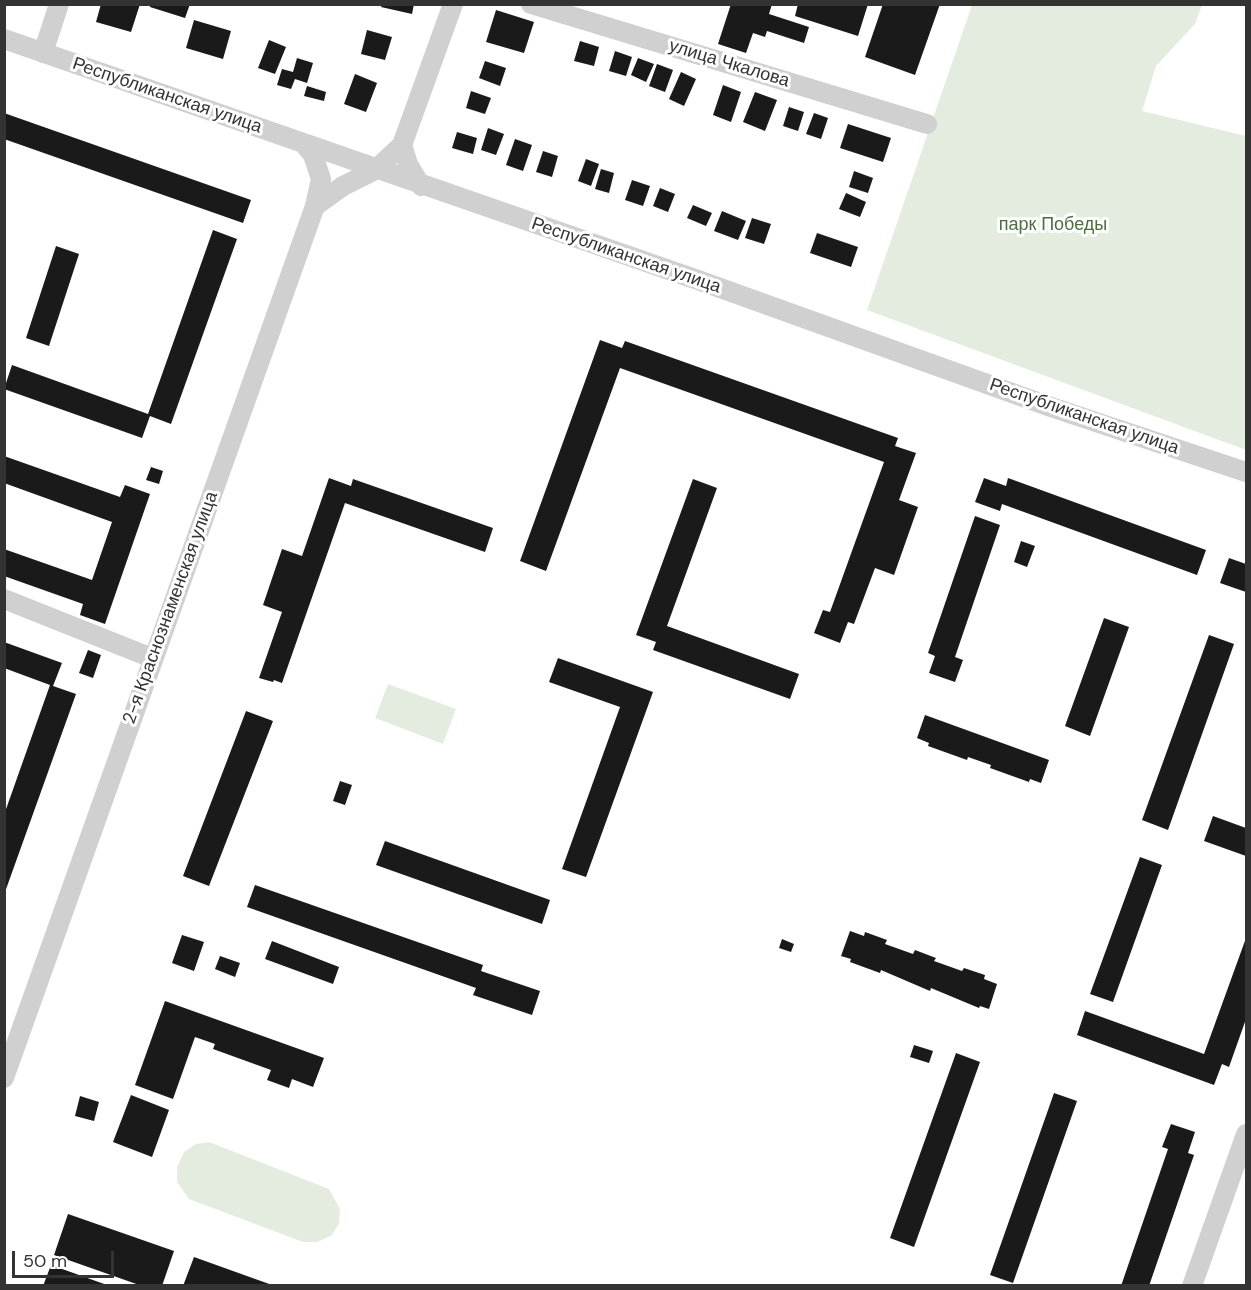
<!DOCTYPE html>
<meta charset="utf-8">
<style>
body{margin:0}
#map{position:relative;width:1251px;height:1290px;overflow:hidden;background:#fff;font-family:"DM Sans",sans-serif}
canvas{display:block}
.frame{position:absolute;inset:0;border:6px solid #333;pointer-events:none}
.scale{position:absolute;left:12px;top:1251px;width:102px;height:27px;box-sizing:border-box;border:3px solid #333;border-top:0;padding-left:8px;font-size:18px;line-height:21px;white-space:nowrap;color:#333;-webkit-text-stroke:4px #fff;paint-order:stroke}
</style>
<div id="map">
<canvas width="1251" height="1290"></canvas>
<div class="frame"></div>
<div class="scale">50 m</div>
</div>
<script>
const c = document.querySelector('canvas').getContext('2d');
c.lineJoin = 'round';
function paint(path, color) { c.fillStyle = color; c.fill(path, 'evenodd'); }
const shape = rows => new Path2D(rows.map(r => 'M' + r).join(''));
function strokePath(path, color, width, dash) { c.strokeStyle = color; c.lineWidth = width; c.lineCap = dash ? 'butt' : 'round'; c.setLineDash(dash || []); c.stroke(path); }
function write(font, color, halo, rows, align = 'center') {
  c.font = font + ' "DM Sans",sans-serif'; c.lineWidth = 6; c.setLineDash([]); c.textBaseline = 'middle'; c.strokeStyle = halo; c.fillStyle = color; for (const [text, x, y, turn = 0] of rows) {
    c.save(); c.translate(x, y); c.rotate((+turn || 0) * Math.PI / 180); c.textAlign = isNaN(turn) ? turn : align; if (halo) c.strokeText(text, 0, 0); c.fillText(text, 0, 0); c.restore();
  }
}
const green = shape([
 [972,5,1202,5,1195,24,1156,66,1142,111,1246,136,1246,450,867,310],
 [388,684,456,709,443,744,375,718],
 [209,1142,329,1189,340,1209,339,1224,331,1236,317,1242,303,1242,189,1199,177,1182,177,1167,184,1152,196,1144]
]);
const building = shape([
 [101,4,140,4,131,32,96,22],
 [150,4,190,4,185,18,150,7],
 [382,4,414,4,412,14,381,7],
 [731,4,772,4,769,14,809,27,804,43,767,31,765,37,753,33,746,53,718,44],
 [798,4,868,4,858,36,795,16],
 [883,4,940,4,915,75,865,57],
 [496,10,534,22,524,53,486,42],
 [194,20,231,31,223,59,186,48],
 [367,30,392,37,385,60,361,54],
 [269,40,286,47,275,74,258,68],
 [580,41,599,47,594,66,574,61],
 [615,51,632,57,626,76,609,71],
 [297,58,313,63,307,83,295,79,291,89,277,85,282,69,293,72],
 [638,58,654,64,646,82,631,75],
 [485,61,506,68,500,86,479,78],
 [657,64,673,70,665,92,649,86],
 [681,72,696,79,684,106,669,99],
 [355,74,377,83,366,112,344,104],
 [723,85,741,92,731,122,713,115],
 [307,86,326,92,324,101,304,96],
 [471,91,491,98,485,114,466,108],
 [755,92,777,100,765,131,743,122],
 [789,107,804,112,798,131,783,126],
 [4,113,251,200,243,223,4,139],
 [814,113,828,118,821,139,806,134],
 [848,124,891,138,883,162,840,148],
 [488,128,504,134,496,155,481,150],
 [457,132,477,138,473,154,452,148],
 [515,139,532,145,523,171,506,165],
 [543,151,558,156,552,177,536,172],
 [586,159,599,164,591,186,578,181],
 [601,169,614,173,609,193,595,189],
 [854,171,873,178,868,193,849,187],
 [632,180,650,186,643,206,625,200],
 [660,188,675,194,668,212,653,206],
 [846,193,866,202,860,217,839,209],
 [693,205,712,213,706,226,687,218],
 [722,211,746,221,738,240,714,231],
 [752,218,771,224,764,244,745,238],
 [213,230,237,239,171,424,150,416,142,438,4,389,12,365,148,414],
 [817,233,858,247,851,267,810,253],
 [56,246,79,254,49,346,26,338],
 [600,340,622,348,625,341,898,438,895,446,916,453,899,500,918,507,894,575,875,568,854,624,848,622,840,643,814,633,823,610,830,612,884,462,620,368,546,571,520,561],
 [4,456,120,497,125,485,150,494,105,624,80,615,83,604,4,576,4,549,92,580,112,522,4,483],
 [151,467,163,471,159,484,146,480],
 [329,478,351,486,353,479,493,528,485,552,345,503,282,683,274,680,273,682,259,678,282,612,263,605,282,549,302,556],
 [984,478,1006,486,1008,478,1206,550,1197,575,1002,504,1000,511,975,502],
 [693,479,717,488,667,626,799,674,790,699,653,650,656,642,636,635],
 [975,516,1000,525,955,657,963,660,955,682,929,673,935,656,928,653],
 [1021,541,1035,546,1027,567,1014,562],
 [1229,558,1246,564,1246,592,1220,583],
 [1104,618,1129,627,1090,736,1065,726],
 [1209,635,1234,644,1168,830,1142,820],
 [4,642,62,663,53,686,76,694,5,892,5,812,50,685,4,668],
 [88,650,101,655,93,678,79,673],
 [558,658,653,692,586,877,562,869,620,707,549,682],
 [246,711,273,721,209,886,183,876],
 [925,715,1049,760,1041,783,1030,779,1029,782,990,768,991,765,968,757,967,760,928,746,929,743,917,738],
 [340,781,352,785,345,805,333,801],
 [1213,816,1246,828,1246,856,1204,841],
 [385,841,550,900,542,924,376,865],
 [1140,857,1162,865,1113,1002,1090,994],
 [255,885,483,965,481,971,540,991,532,1015,473,995,476,988,247,907],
 [850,931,864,936,865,932,887,940,885,944,913,954,915,950,936,958,934,961,962,971,964,968,985,975,984,979,997,984,989,1009,980,1006,979,1008,931,988,930,991,881,970,880,973,850,962,851,959,841,956],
 [182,935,204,942,194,971,172,963],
 [1246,938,1246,1019,1229,1067,1222,1064,1214,1085,1077,1035,1085,1011,1204,1054],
 [782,939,794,944,791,952,779,948],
 [272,941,339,967,333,984,265,959],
 [220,956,240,963,235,977,215,969],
 [165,1001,324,1058,313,1087,292,1079,289,1088,267,1080,271,1070,213,1049,215,1044,195,1037,173,1099,135,1085],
 [914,1045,933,1051,929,1063,910,1057],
 [956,1053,980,1062,914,1247,890,1238],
 [1054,1093,1077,1101,1013,1283,990,1275],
 [131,1095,169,1110,152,1157,113,1142],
 [80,1096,99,1102,94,1121,75,1116],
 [1171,1124,1195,1132,1188,1153,1194,1155,1149,1286,1121,1286,1168,1149,1162,1147],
 [68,1214,174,1251,162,1286,142,1286,54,1255],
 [194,1257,272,1285,272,1286,183,1286],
 [51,1265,107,1285,107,1286,43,1286]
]);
const minor = shape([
 [531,4,927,124],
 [4,39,698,280,1051,407,1246,472],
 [43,53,59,4],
 [304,144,313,155,321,179,315,206],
 [402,145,408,164,421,186],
 [4,599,152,658],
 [4,1078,315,206,343,186,375,170,402,145,453,4],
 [1192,1286,1246,1134]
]);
const streetNames = [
 ["улица Чкалова",729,64,17],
 ["Республиканская улица",167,96,19],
 ["Республиканская улица",626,256,19],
 ["Республиканская улица",1084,417,19],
 ["2-я Краснознаменская улица",171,608,-70]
];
const parkNames = [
 ["парк Победы",1053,225]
];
paint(green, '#e4ecdf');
paint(building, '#1a1a1a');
strokePath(minor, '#d0d0d0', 20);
write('18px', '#333', '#fff', streetNames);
write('18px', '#4d6f40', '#fff', parkNames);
</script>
